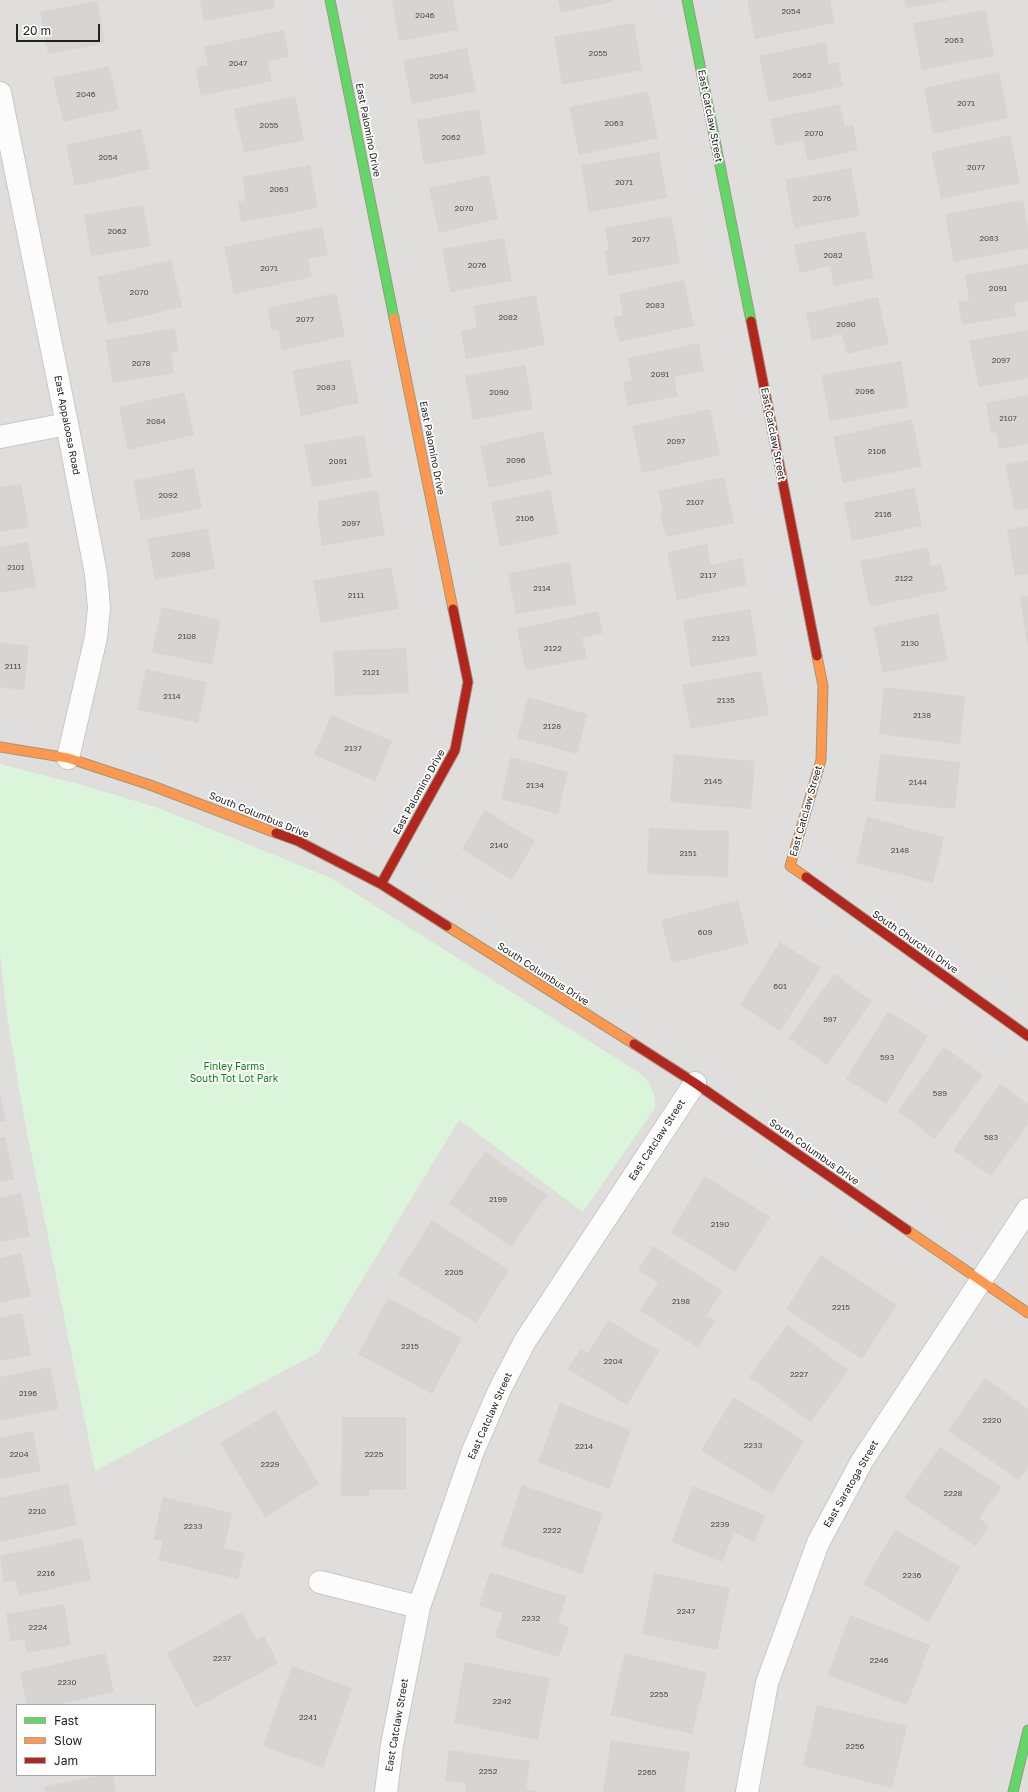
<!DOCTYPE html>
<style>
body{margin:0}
#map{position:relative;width:1028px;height:1792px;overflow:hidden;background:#f0eeeb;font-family:"Golos Text",sans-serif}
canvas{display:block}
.legend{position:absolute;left:16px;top:1704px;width:140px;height:72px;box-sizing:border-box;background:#fff;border:1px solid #a7a7a7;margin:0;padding:5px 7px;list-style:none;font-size:12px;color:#222}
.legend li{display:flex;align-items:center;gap:8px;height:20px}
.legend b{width:20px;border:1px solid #a7a7a7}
.scale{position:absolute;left:16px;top:24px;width:84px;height:18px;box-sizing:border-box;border:2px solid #222;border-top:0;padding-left:5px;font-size:12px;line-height:14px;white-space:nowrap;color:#222;-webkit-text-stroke:3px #fff;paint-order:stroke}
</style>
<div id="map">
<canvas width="1028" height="1792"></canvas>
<ul class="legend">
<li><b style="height:5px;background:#63d668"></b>Fast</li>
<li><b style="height:5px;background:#ff974d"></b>Slow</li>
<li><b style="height:5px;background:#b3261e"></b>Jam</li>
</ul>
<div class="scale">20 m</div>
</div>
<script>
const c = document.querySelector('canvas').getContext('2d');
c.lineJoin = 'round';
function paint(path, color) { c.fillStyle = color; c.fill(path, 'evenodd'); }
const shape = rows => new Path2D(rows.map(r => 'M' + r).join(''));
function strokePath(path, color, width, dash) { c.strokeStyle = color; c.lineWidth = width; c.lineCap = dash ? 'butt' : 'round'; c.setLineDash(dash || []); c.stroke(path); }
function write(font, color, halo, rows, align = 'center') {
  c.font = font + ' "Golos Text",sans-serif'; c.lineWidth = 3.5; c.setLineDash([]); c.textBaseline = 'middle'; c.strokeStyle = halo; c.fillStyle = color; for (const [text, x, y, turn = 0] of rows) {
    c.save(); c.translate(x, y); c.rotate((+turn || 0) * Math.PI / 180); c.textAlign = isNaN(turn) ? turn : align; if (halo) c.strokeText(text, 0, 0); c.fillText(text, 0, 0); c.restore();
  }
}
const residential = shape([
 [0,0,1028,0,1028,1792,0,1792],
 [17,1705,155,1705,155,1775,17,1775]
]);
const park = shape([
 [0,764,86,786,158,808,331,878,638,1072,649,1082,655,1097,655,1108,583,1212,459,1120,318,1353,95,1471,23,1112,7,1016,0,953]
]);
const building = shape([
 [200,0,274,0,275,8,204,21],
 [392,0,453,0,458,30,399,41],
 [558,0,612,0,612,2,561,13],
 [747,0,830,0,835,23,755,39],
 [904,0,947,0,947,1,906,8],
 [97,1,105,43,48,54,40,12],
 [985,10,994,56,922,70,913,23],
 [634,23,642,70,562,85,554,37],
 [284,30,289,57,268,61,272,81,201,96,195,68,208,65,204,47],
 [825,42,829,64,838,62,843,86,769,102,759,56],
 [467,48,476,91,412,104,403,61],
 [109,66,119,109,63,122,53,78],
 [999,72,1008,118,933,134,924,88],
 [648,91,658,138,579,155,569,107],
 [295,96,304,140,244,153,234,109],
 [840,104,845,127,853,125,858,150,808,161,803,140,776,146,770,119],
 [479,109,486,154,424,165,417,120],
 [141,129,150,169,75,186,66,145],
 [1010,135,1020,183,941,199,931,152],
 [659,152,667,198,589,212,581,165],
 [310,165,318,208,241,222,238,202,246,200,242,177],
 [851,168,860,216,794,228,785,180],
 [489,175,498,219,439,233,429,188],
 [1023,200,1028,229,1028,248,954,262,945,214],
 [143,205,151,246,91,256,84,215],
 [671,216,680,263,609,276,604,251,609,250,605,228],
 [322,227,328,255,308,259,312,277,234,294,224,247],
 [865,231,874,278,834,286,830,266,800,273,794,245],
 [504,238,512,281,450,292,442,249],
 [171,260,182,307,108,325,97,277],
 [1028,264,1028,301,1014,303,1016,316,962,325,958,302,969,300,965,275],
 [684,280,694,326,619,342,613,318,623,315,619,294],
 [336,293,345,336,282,350,278,330,272,331,267,308],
 [536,295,545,345,466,359,461,331,477,328,473,306],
 [878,297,889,344,847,354,842,334,812,341,806,313],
 [175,328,179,352,171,353,174,373,113,383,105,340],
 [1028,330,1028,378,979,387,969,341],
 [699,343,704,371,674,377,678,396,628,406,623,382,632,380,628,358],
 [350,359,359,403,301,416,292,371],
 [901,361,909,407,830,421,821,375],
 [525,365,533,409,473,420,465,376],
 [184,392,194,435,128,450,119,407],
 [1028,395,1028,444,999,449,996,433,991,433,986,403],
 [710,409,720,455,642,473,632,426],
 [912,419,922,466,843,483,833,437],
 [543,431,552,474,489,488,480,446],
 [364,435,372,477,312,487,304,445],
 [1028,460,1028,508,1015,511,1005,465],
 [194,468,202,508,141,521,133,481],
 [724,477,734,523,666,537,660,513,663,512,658,491],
 [21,484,29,527,0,532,0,487],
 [914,488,922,526,852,541,844,503],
 [377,490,385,535,322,546,317,512,319,511,318,501],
 [550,490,559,534,500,547,491,502],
 [1028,526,1028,574,1015,576,1007,530],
 [208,528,215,569,155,580,147,539],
 [28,542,36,587,0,593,0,547],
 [707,544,711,565,742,558,747,585,677,600,667,552],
 [928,547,931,566,941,564,947,590,870,607,860,561],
 [569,562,577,604,516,614,508,573],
 [391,567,399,609,321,623,313,581],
 [1028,595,1028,643,1027,643,1020,597],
 [162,607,221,620,212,665,152,652],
 [750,609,758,655,691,667,683,620],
 [598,611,603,633,582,638,587,658,526,671,517,629],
 [938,613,948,660,883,673,873,627],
 [0,642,29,646,24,690,0,687],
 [406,648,409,693,335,696,333,651],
 [146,669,207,682,198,723,137,710],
 [761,671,769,715,691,729,682,685],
 [884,687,965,696,960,744,879,734],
 [528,697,587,714,577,754,517,738],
 [331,715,392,741,375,781,314,755],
 [674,754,755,761,751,809,670,802],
 [880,754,960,762,955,809,875,801],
 [511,757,568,772,558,814,501,799],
 [485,810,535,841,512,880,462,849],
 [867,817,944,837,933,883,856,863],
 [649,828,729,831,728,877,647,874],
 [738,900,749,944,672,963,661,920],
 [780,942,821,968,780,1031,740,1005],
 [834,974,872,1001,827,1065,789,1038],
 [888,1011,928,1036,886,1104,846,1079],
 [944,1047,983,1075,935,1139,898,1111],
 [1000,1084,1028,1104,1028,1124,991,1176,953,1150],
 [0,1094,6,1121,0,1122],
 [5,1137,14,1179,0,1182,0,1138],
 [485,1152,547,1195,511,1247,449,1203],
 [705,1176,770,1217,735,1272,671,1232],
 [21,1193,30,1236,0,1242,0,1198],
 [432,1220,509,1270,476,1323,398,1274],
 [653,1246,722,1291,707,1315,715,1321,698,1348,640,1310,658,1283,638,1270],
 [21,1253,31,1296,0,1303,0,1258],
 [821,1255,897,1305,862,1359,786,1309],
 [388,1298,462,1338,432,1394,358,1354],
 [22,1313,31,1355,0,1361,0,1318],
 [608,1320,659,1351,627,1405,568,1369,581,1348,588,1353],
 [787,1325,848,1370,811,1422,749,1377],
 [50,1367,59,1409,0,1421,0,1377],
 [985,1378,1028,1409,1028,1467,1019,1480,948,1431],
 [734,1397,804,1441,772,1494,701,1450],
 [560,1403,631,1430,609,1489,538,1462],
 [275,1410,319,1484,265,1517,220,1443],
 [342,1417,406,1417,406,1490,369,1490,369,1496,341,1496],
 [33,1431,41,1471,0,1479,0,1438],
 [940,1447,1002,1487,979,1518,989,1526,975,1546,904,1498],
 [68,1483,77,1525,0,1542,0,1498],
 [522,1485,603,1513,582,1574,501,1546],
 [693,1486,765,1515,755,1542,734,1533,722,1562,671,1542],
 [163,1497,232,1513,224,1548,245,1553,238,1579,158,1560,163,1541,153,1539],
 [895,1529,960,1567,929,1622,863,1584],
 [82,1538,91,1580,19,1596,15,1580,4,1583,0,1556],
 [490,1572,566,1596,558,1623,569,1627,559,1657,495,1637,503,1613,479,1606],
 [654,1573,730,1588,717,1650,642,1634],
 [64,1604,71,1645,27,1653,24,1639,11,1642,6,1614],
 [242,1612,257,1640,264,1636,278,1663,196,1708,167,1653],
 [850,1615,930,1645,907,1705,828,1675],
 [105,1653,114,1692,56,1705,27,1705,20,1672],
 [625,1653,707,1673,692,1734,610,1715],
 [465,1662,550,1678,538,1740,454,1723],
 [292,1666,352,1688,323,1768,263,1746],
 [817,1705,907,1726,892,1788,803,1766],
 [611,1740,690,1752,684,1792,603,1792],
 [449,1750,530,1761,526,1789,536,1791,536,1792,465,1792,466,1783,445,1781],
 [105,1775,113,1775,116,1792,45,1792,44,1786]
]);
const street = shape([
 [0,93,67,424,96,574,99,608,96,637,68,758],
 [0,437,67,424],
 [320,1582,419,1607],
 [386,1792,392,1745,419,1607,473,1451,500,1389,525,1341,695,1083],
 [747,1792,767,1683,818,1543,862,1461,1028,1209]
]);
const fast = shape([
 [330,0,394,318],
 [687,0,751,321],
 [1013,1792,1028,1730]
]);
const slow = shape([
 [394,318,453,609],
 [0,747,68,758,150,785,276,833],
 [806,877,790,866,821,760,823,686,817,656],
 [447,926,634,1044],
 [907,1230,1028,1313]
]);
const jam = shape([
 [751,321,817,656],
 [276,833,298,841,381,884,447,926],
 [806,877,1028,1036],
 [381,884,455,750,468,682,453,609],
 [634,1044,695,1083,907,1230]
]);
const numberNames = [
 ["2054",791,11],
 ["2046",425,15],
 ["2063",954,40],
 ["2055",598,53],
 ["2047",238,63],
 ["2062",802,75],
 ["2054",439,76],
 ["2046",86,94],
 ["2071",966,103],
 ["2063",614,123],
 ["2055",269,125],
 ["2070",814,133],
 ["2062",451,137],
 ["2054",108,157],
 ["2077",976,167],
 ["2071",624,182],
 ["2063",279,189],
 ["2076",822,198],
 ["2070",464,208],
 ["2062",117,231],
 ["2083",989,238],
 ["2077",641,239],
 ["2082",833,255],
 ["2076",477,265],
 ["2071",269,268],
 ["2091",998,288],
 ["2070",139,292],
 ["2083",655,305],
 ["2082",508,317],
 ["2077",305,319],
 ["2090",846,324],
 ["2097",1001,360],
 ["2078",141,363],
 ["2091",660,374],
 ["2083",326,387],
 ["2096",865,391],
 ["2090",499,392],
 ["2107",1008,418],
 ["2084",156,421],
 ["2097",676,441],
 ["2106",877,451],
 ["2096",516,460],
 ["2091",338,461],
 ["2092",168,495],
 ["2107",695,502],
 ["2116",883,514],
 ["2106",525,518],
 ["2097",351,523],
 ["2098",181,554],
 ["2101",16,567],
 ["2117",708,575],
 ["2122",904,578],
 ["2114",542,588],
 ["2111",356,595],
 ["2108",187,636],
 ["2123",721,638],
 ["2130",910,643],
 ["2122",553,648],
 ["2111",13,666],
 ["2121",371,672],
 ["2114",172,696],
 ["2135",726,700],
 ["2138",922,715],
 ["2128",552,726],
 ["2137",353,748],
 ["2145",713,781],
 ["2144",918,782],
 ["2134",535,785],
 ["2140",499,845],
 ["2148",900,850],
 ["2151",688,853],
 ["609",705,932],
 ["601",780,986],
 ["597",830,1019],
 ["593",887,1057],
 ["589",940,1093],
 ["583",991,1137],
 ["2199",498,1199],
 ["2190",720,1224],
 ["2205",454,1272],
 ["2198",681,1301],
 ["2215",841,1307],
 ["2215",410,1346],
 ["2204",613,1361],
 ["2227",799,1374],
 ["2196",28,1393],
 ["2220",992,1420],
 ["2233",753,1445],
 ["2214",584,1446],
 ["2204",19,1454],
 ["2225",374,1454],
 ["2229",270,1464],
 ["2228",953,1493],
 ["2210",37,1511],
 ["2239",720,1524],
 ["2233",193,1526],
 ["2222",552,1530],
 ["2216",46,1573],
 ["2236",912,1575],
 ["2247",686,1611],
 ["2232",531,1618],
 ["2224",38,1627],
 ["2237",222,1658],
 ["2246",879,1660],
 ["2230",67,1682],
 ["2255",659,1694],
 ["2242",502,1701],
 ["2241",308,1717],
 ["2256",855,1746],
 ["2252",488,1771],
 ["2265",647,1772]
];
const streetNames = [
 ["East Catclaw Street",710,116,79],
 ["East Palomino Drive",368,130,79],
 ["East Appaloosa Road",67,425,79],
 ["East Catclaw Street",773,434,79],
 ["East Palomino Drive",432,448,79],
 ["East Palomino Drive",419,792,-61],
 ["East Catclaw Street",806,811,-74],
 ["South Columbus Drive",259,815,22],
 ["South Churchill Drive",915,942,35],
 ["South Columbus Drive",543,974,33],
 ["East Catclaw Street",657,1140,-57],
 ["South Columbus Drive",814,1152,35],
 ["East Catclaw Street",490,1416,-66],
 ["East Saratoga Street",851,1484,-60],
 ["East Catclaw Street",397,1725,-80]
];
const parkNames = [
 ["Finley Farms",234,1067],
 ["South Tot Lot Park",234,1079]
];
paint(residential, '#dfdedc');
paint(park, '#daf5da');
paint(building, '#d7d4d2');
strokePath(street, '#c9c8c7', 24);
strokePath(fast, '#999a82', 11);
strokePath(slow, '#999a82', 11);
strokePath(jam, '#999a82', 11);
strokePath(street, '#fdfcfc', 22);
strokePath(fast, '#63d668', 9);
strokePath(slow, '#ff974d', 9);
strokePath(jam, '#b3261e', 9);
write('8px', '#4f4e4e', null, numberNames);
write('10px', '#222', '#fff', streetNames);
write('10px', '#0c8416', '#fff', parkNames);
</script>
